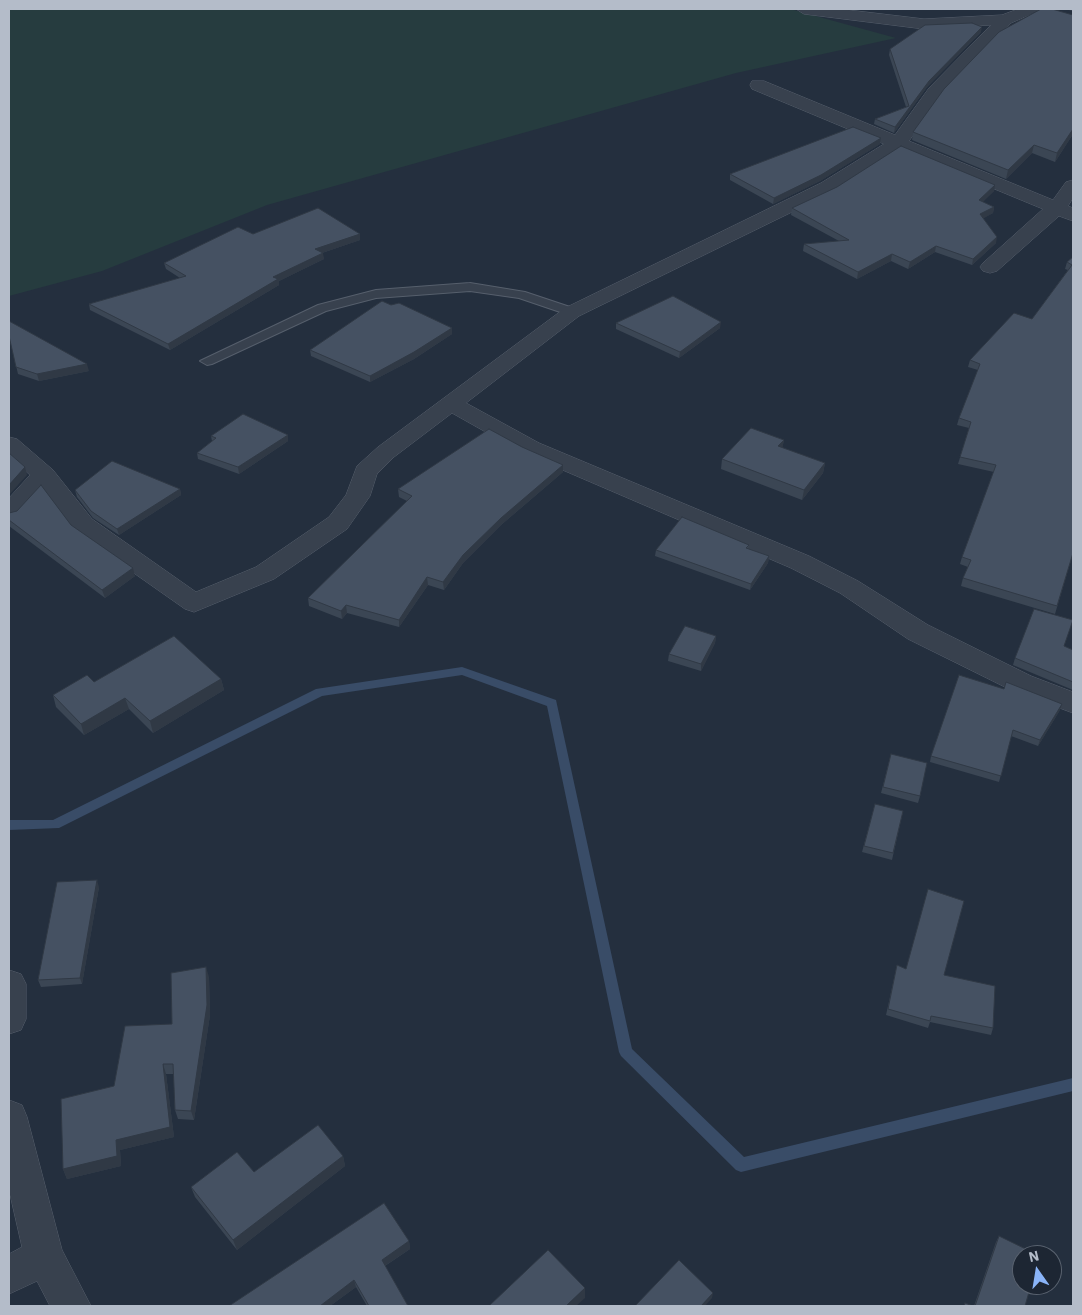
<!DOCTYPE html>
<style>
body{margin:0}
#map{position:relative;width:1082px;height:1315px;overflow:hidden;background:#242f3e;font-family:"IBM Plex Sans",sans-serif}
canvas{display:block}
.frame{position:absolute;inset:0;border:10px solid #b4bcc9;pointer-events:none}
.north{position:absolute;left:1012px;top:1245px;width:50px;height:50px;box-sizing:border-box;background:#1d2633;border:1px solid #59626f;border-radius:50%;rotate:347deg;font-size:14px;font-weight:700;line-height:20px;text-align:center;color:#b4bcc9}
.north::after{content:'';display:block;margin:auto;width:18px;height:22px;background:#8ab4f8;clip-path:polygon(50% 0,100% 100%,50% 72%,0 100%)}
</style>
<div id="map">
<canvas width="1082" height="1315"></canvas>
<div class="frame"></div>
<div class="north">N</div>
</div>
<script>
const c = document.querySelector('canvas').getContext('2d');
c.lineJoin = 'round';
function paint(path, color) { c.fillStyle = color; c.fill(path, 'evenodd'); }
const shape = rows => new Path2D(rows.map(r => 'M' + r).join(''));
function strokePath(path, color, width, dash) { c.strokeStyle = color; c.lineWidth = width; c.lineCap = dash ? 'butt' : 'round'; c.setLineDash(dash || []); c.stroke(path); }
const green = shape([
 [9,9,790,9,896,38,736,73,267,205,102,271,9,296]
]);
const stream = shape([
 [462,667,556,700,632,1049,744,1157,1073,1078,1073,1091,741,1172,736,1170,621,1056,619,1052,547,706,462,675,322,696,59,828,9,830,9,820,53,820,316,689,462,667]
]);
const lane = shape([
 [470,283,525,292,576,309,578,312,572,316,519,298,470,291,376,298,326,311,212,364,207,365,200,361,318,305,376,290,470,283]
]);
const street = shape([
 [796,9,840,9,924,19,1002,15,1018,9,1038,9,1036,12,1011,23,941,96,909,141,1053,200,1066,182,1073,180,1073,198,1068,206,1073,208,1073,221,1059,216,997,271,990,273,983,271,980,267,983,263,1043,209,900,150,835,191,579,316,466,403,539,443,809,556,858,581,928,625,1031,676,1073,692,1073,713,1011,690,908,639,840,593,791,568,523,453,452,413,394,457,377,474,370,496,347,529,274,579,194,612,185,609,74,531,43,490,18,518,9,520,9,498,30,475,9,456,9,437,17,439,53,470,92,519,196,592,256,567,329,517,346,495,357,466,378,447,565,308,821,183,884,144,752,89,750,85,752,81,764,81,895,135,929,88,991,25,924,29,804,14,796,9],
 [9,970,21,974,26,984,26,1019,21,1030,9,1034,9,970],
 [9,1100,22,1105,27,1117,62,1250,91,1306,50,1306,37,1281,9,1294,9,1254,22,1247,9,1190,9,1100]
]);
const wall = shape([
 [1064,9,1073,9,1073,11],
 [1073,15,1073,134,1055,162,1032,153,1006,179,912,140,913,132],
 [981,32,927,87,894,133,874,124,875,119,906,107,889,55,890,49],
 [881,138,880,144,820,181,773,204,730,180,730,174],
 [994,191,982,202,994,207,993,213,983,218,996,243,972,265,935,252,908,269,891,261,857,279,803,251,804,244,839,241,791,215,792,208],
 [253,234,360,234,360,240,322,253,324,259,279,281,279,285,170,350,90,310,89,304,180,278,166,269,164,263],
 [1073,257,1073,553,1055,614,961,586,963,578,968,567,960,564,962,557,994,472,958,464,969,428,957,425,959,418,978,370,968,367,970,360,1032,319,1068,270,1065,269,1067,262],
 [616,323,720,328,679,358,616,329],
 [452,328,452,334,414,359,370,382,311,356,310,350],
 [9,336,89,371,39,381,18,374],
 [288,435,288,441,239,474,198,459,197,453,212,441,211,436],
 [784,440,782,448,825,463,823,473,802,500,721,469,722,459],
 [563,472,501,525,463,563,444,590,428,585,399,627,347,613,342,619,309,606,308,598,407,501,399,497,398,489],
 [180,489,181,495,119,535,93,518,77,497,75,490],
 [9,513,71,525,135,576,105,598,9,526],
 [749,545,748,549,769,556,768,563,750,590,655,556,656,550],
 [716,636,715,643,701,671,668,661,669,654],
 [1064,646,1073,650,1073,690,1013,665,1015,658],
 [221,679,224,690,153,733,129,709,84,735,56,707,53,695,94,682],
 [1060,710,1038,746,1011,736,999,782,930,762,931,756],
 [891,754,920,796,918,803,881,793],
 [875,804,903,811,892,860,862,852],
 [99,887,82,984,41,987,38,980],
 [897,965,906,969,944,975,993,1028,991,1035,930,1022,928,1028,886,1015],
 [209,977,210,1015,194,1120,178,1119,175,1110,174,1074,166,1074,174,1137,120,1150,121,1166,67,1179,63,1169,114,1086,172,1024],
 [343,1156,345,1166,237,1250,195,1197,191,1187,254,1172],
 [999,1236,1025,1306,974,1306,996,1242],
 [409,1241,410,1249,385,1266,408,1306,367,1306,356,1287,330,1306,229,1306]
]);
const shadedWall = shape([
 [982,27,981,32,927,87,894,133,895,127,929,81],
 [1073,129,1073,134,1055,162,1057,153],
 [881,138,880,144,820,181,773,204,774,198],
 [1034,145,1032,153,1006,179,1008,170],
 [995,185,994,191,978,207,979,200],
 [994,207,993,213,979,221,980,214],
 [360,234,360,240,316,255,315,249],
 [997,237,996,243,972,265,973,259],
 [936,246,935,252,908,269,910,262],
 [323,253,324,259,279,281,279,285,170,350,168,344,273,277],
 [892,254,891,261,857,279,858,272],
 [721,322,720,328,679,358,680,352],
 [452,328,452,334,414,359,370,382,370,376],
 [87,364,89,371,39,381,37,374],
 [288,435,288,441,239,474,238,467],
 [784,440,782,450,778,446],
 [825,463,823,473,802,500,804,490],
 [563,465,563,472,501,525,463,563,444,590,443,582,463,555,501,518],
 [25,467,27,475,9,495,9,485],
 [180,489,181,495,119,535,117,529],
 [769,556,768,563,750,590,751,584],
 [133,568,135,576,105,598,102,590],
 [427,577,428,585,399,627,399,620],
 [346,605,347,613,342,619,341,611],
 [716,636,715,643,701,671,701,664],
 [221,679,224,690,153,733,150,721],
 [125,698,129,709,84,735,81,724],
 [1062,704,1060,710,1038,746,1040,740],
 [97,880,99,887,82,984,80,978],
 [206,967,209,977,210,1015,194,1120,191,1111],
 [163,1064,166,1074,174,1137,120,1150,121,1166,67,1179,63,1169,116,1140],
 [343,1156,345,1166,237,1250,233,1240],
 [409,1241,410,1249,383,1267,382,1260],
 [354,1280,356,1287,330,1306,320,1306],
 [585,1288,585,1298,576,1306,566,1306],
 [713,1293,712,1298,705,1306,701,1306]
]);
const building = shape([
 [1041,9,1052,9,1073,15,1073,129,1057,153,1034,145,1008,170,913,132,944,89,999,32,1041,9],
 [972,23,982,27,929,81,895,127,875,119,909,106,890,49,925,25,972,23],
 [853,127,881,138,821,175,774,198,730,174,853,127],
 [901,146,995,185,979,200,994,207,980,214,997,237,973,259,936,246,910,262,892,254,858,272,804,244,849,240,792,208,837,187,901,146],
 [318,208,360,234,315,249,323,253,273,277,278,279,168,344,89,304,186,276,164,263,238,227,253,234,318,208],
 [1073,257,1073,553,1057,606,963,578,971,560,962,557,996,465,960,457,971,422,959,418,980,364,970,360,1014,313,1032,319,1072,265,1067,262,1073,257],
 [673,296,721,322,680,352,616,323,673,296],
 [382,301,391,305,399,303,452,328,414,352,370,376,310,350,382,301],
 [9,321,87,364,37,374,16,367,9,336,9,321],
 [243,414,288,435,238,467,197,453,216,438,211,436,243,414],
 [751,428,784,440,778,446,825,463,804,490,722,459,751,428],
 [489,429,522,447,563,465,501,518,463,555,443,582,427,577,399,620,346,605,341,611,308,598,412,496,398,489,489,429],
 [9,453,25,467,9,485,9,453],
 [112,461,180,489,117,529,91,511,75,490,112,461],
 [41,485,71,525,133,568,102,590,9,520,9,513,17,511,41,485],
 [682,517,749,545,746,548,769,556,751,584,656,550,682,517],
 [1034,609,1073,620,1064,646,1073,650,1073,682,1015,658,1034,609],
 [685,626,716,636,701,664,669,654,685,626],
 [174,636,221,679,150,721,125,698,81,724,53,695,87,675,94,682,174,636],
 [959,675,1004,689,1006,682,1062,704,1040,740,1013,730,1001,776,931,756,959,675],
 [891,754,927,763,920,796,883,787,891,754],
 [875,804,903,811,893,853,864,846,875,804],
 [97,880,80,978,38,980,57,882,97,880],
 [928,889,964,901,944,975,995,986,993,1028,931,1016,930,1021,888,1009,897,965,906,969,928,889],
 [206,967,207,1005,191,1111,175,1110,173,1064,163,1064,170,1127,116,1140,117,1156,63,1169,61,1099,114,1086,125,1026,172,1024,171,973,206,967],
 [318,1125,343,1156,233,1240,191,1187,237,1152,254,1172,318,1125],
 [384,1203,409,1241,382,1260,408,1306,369,1306,354,1280,320,1306,229,1306,384,1203],
 [999,1236,1038,1255,1022,1255,1022,1285,1031,1285,1025,1306,975,1306,999,1236],
 [548,1250,585,1288,566,1306,491,1306,490,1305,548,1250],
 [679,1260,713,1293,701,1306,635,1306,679,1260],
 [965,1303,973,1306,964,1306,965,1303]
]);
paint(green, '#263c3f');
paint(stream, '#394c67');
strokePath(lane, '#565f6c', 2);
strokePath(street, '#565f6c', 1);
paint(lane, '#38414e');
paint(street, '#38414e');
paint(wall, '#3b4654');
paint(shadedWall, '#303945');
paint(building, '#455162');
strokePath(building, '#303945', 1);
</script>
